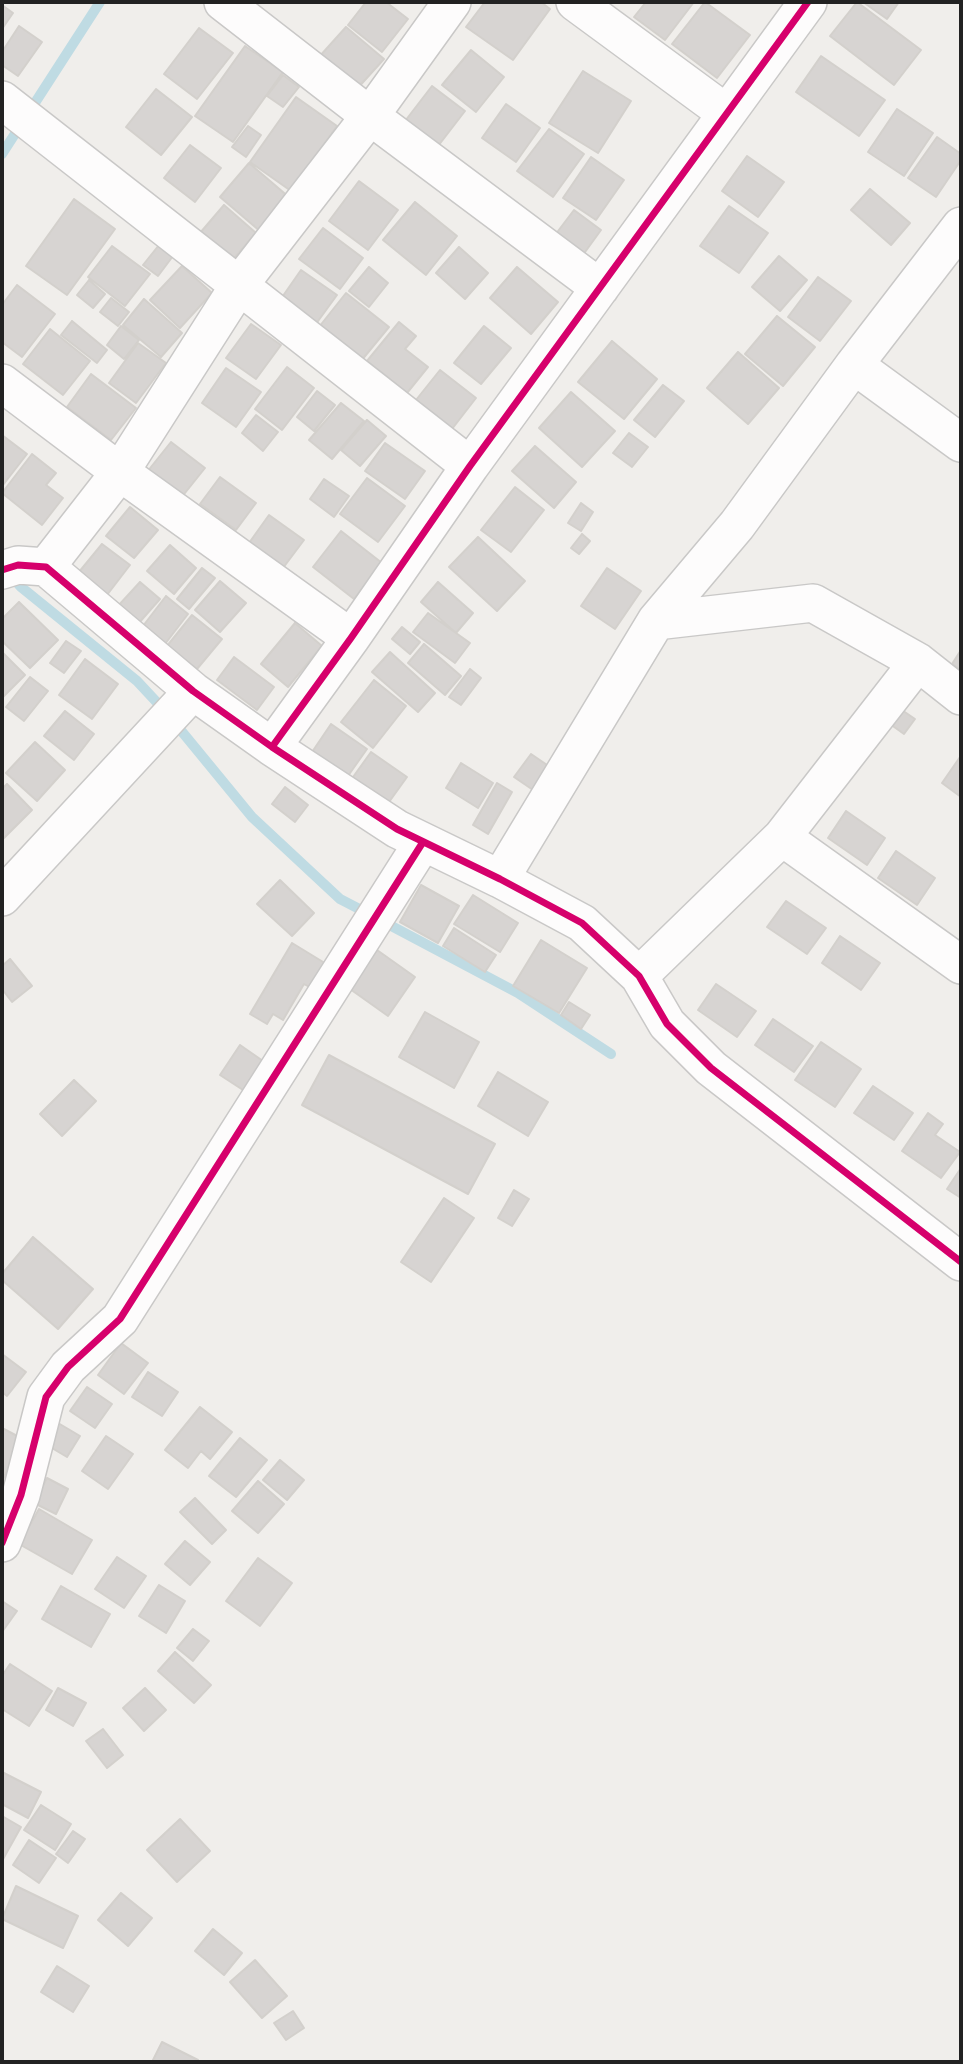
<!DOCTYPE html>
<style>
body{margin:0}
#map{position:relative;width:963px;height:2064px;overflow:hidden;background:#f0eeeb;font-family:Montserrat,sans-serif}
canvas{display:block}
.frame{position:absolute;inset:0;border:4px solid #222;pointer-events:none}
</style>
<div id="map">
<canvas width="963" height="2064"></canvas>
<div class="frame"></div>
</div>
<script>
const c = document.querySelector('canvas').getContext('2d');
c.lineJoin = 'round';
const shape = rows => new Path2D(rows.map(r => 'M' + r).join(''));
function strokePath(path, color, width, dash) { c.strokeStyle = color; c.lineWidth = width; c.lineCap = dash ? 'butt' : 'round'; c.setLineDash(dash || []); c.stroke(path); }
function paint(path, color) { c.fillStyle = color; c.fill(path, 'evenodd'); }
const stream = shape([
 [2,154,100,2],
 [10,575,21,587,137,681,164,710],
 [174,722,252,817,340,899,369,914],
 [382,921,518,993,611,1054]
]);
const building = shape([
 [366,2,386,2,408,19,382,52,348,25,366,2],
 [485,2,541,2,550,9,513,60,466,27,485,2],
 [646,2,694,2,665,40,634,17,646,2],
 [705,2,750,35,717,78,672,44,705,2],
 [857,2,921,50,894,85,830,36,857,2],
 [863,2,899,2,887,19,863,2],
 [2,5,13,13,2,29,2,5],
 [19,26,42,42,18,76,2,65,2,52,19,26],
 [346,27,384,59,356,90,319,57,346,27],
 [199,28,233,53,197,99,164,74,199,28],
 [245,46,283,72,233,142,195,116,245,46],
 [471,50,504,77,476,112,442,85,471,50],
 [821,56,885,100,859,136,796,92,821,56],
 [583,71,631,101,598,153,549,123,583,71],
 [283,75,299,87,283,107,267,96,283,75],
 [432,86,465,111,435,150,402,125,432,86],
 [156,89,192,117,161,155,126,127,156,89],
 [296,97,337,126,291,191,250,162,296,97],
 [506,104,540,128,516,162,482,138,506,104],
 [897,109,933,133,904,176,868,152,897,109],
 [248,126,261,135,246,157,232,147,248,126],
 [549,129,584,154,553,197,517,171,549,129],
 [937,137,961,154,961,160,936,197,908,178,937,137],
 [190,145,221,168,195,202,164,178,190,145],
 [747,156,784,182,758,217,722,191,747,156],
 [591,157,624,180,596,220,563,198,591,157],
 [249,163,290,198,261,232,220,197,249,163],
 [359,181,398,210,368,250,329,221,359,181],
 [870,189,910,223,891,245,851,210,870,189],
 [74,199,115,229,67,295,26,266,74,199],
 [415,202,457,236,426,275,383,240,415,202],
 [224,205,256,233,232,261,200,233,224,205],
 [729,206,768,233,739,273,700,246,729,206],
 [574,210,601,230,580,259,552,239,574,210],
 [323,228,363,258,340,289,299,259,323,228],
 [159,245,173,256,158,276,143,265,159,245],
 [112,246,150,274,125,306,88,277,112,246],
 [459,247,488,273,465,299,436,273,459,247],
 [779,256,807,280,780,311,752,287,779,256],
 [182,266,212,293,180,328,150,300,182,266],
 [369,267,388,283,369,307,349,291,369,267],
 [517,267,558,302,531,334,490,298,517,267],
 [301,270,337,295,313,328,278,303,301,270],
 [818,277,851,301,820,341,788,317,818,277],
 [89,280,105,294,93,308,77,295,89,280],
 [17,285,55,314,22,357,2,342,2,305,17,285],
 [346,293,389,327,361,361,319,327,346,293],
 [111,298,129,312,118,326,100,312,111,298],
 [144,299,182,333,161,357,123,325,144,299],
 [777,316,815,347,783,386,745,354,777,316],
 [72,321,107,350,97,363,61,335,72,321],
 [399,322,416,336,405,349,428,367,407,393,367,361,399,322],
 [251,324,281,345,256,379,226,358,251,324],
 [121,326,139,340,124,359,107,345,121,326],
 [484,326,511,348,481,384,454,363,484,326],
 [50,329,90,361,63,395,23,364,50,329],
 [612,341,657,379,624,419,578,382,612,341],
 [138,343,166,363,136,403,109,383,138,343],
 [738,352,779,388,748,424,707,388,738,352],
 [287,367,314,388,282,430,255,409,287,367],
 [226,368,261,392,236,427,202,403,226,368],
 [440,370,476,398,452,429,416,400,440,370],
 [91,374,136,408,111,440,67,407,91,374],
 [663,385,684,401,655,437,634,420,663,385],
 [317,391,335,405,314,431,297,417,317,391],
 [571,392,615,431,582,467,539,428,571,392],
 [341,403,364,421,332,459,309,440,341,403],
 [256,415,278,432,263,451,242,433,256,415],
 [367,420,386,436,360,466,341,450,367,420],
 [629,433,648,447,632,467,613,453,629,433],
 [2,435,27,454,3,485,2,484,2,435],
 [171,442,205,468,181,498,147,472,171,442],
 [385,443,425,471,405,499,365,471,385,443],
 [535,446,576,482,554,508,512,471,535,446],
 [32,454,56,473,46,485,63,498,42,525,2,493,32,454],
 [220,477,256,503,236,530,200,504,220,477],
 [367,478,405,506,378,542,340,514,367,478],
 [324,479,349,496,334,517,310,499,324,479],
 [515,487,544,510,511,552,481,530,515,487],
 [581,503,593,512,581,531,568,523,581,503],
 [130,507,158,530,134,558,106,536,130,507],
 [269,515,304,540,283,568,249,543,269,515],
 [341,531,382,563,354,599,313,567,341,531],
 [582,534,590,541,579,554,571,548,582,534],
 [478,537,525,581,497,611,449,567,478,537],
 [102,544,130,565,107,595,79,572,102,544],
 [170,545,196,568,174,594,147,571,170,545],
 [202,568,215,578,189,609,177,599,202,568],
 [607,568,641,591,615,629,581,606,607,568],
 [220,581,246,603,220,632,195,610,220,581],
 [140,582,160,599,138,624,118,606,140,582],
 [438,582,473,613,456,633,421,602,438,582],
 [166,596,188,614,165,644,143,626,166,596],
 [19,602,58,640,30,668,2,641,2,619,19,602],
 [428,613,470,643,455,663,413,632,428,613],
 [192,615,222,639,197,669,167,646,192,615],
 [295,623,322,646,288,687,261,664,295,623],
 [402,627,420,642,410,654,392,639,402,627],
 [66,641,81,651,64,673,50,663,66,641],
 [424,644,461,676,445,695,408,663,424,644],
 [961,650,961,670,952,664,961,650],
 [2,652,25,675,2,698,2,652],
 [390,652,435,693,418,712,372,672,390,652],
 [234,657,274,687,257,710,217,680,234,657],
 [85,659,118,684,92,719,59,695,85,659],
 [470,669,481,678,461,705,449,697,470,669],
 [30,677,48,691,24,721,6,707,30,677],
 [374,680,406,706,373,748,341,722,374,680],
 [880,695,915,719,904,734,869,709,880,695],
 [65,711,94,734,74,760,44,736,65,711],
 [331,724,367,749,343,783,308,758,331,724],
 [35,742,65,770,37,801,6,773,35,742],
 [371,752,407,777,384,809,348,784,371,752],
 [531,754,553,769,536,792,514,777,531,754],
 [960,757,961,758,961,797,942,783,960,757],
 [461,763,493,783,478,808,446,788,461,763],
 [497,783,512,792,488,834,473,825,497,783],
 [7,784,32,810,2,840,2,789,7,784],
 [285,787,308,805,295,822,272,804,285,787],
 [846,811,885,838,867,865,828,838,846,811],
 [896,851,935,878,917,905,878,878,896,851],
 [280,880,314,913,292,936,257,904,280,880],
 [421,885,459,906,438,943,400,922,421,885],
 [473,895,518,923,500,952,454,924,473,895],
 [786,901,826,928,807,954,767,927,786,901],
 [454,928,496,955,485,972,443,946,454,928],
 [840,936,880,963,861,990,822,963,840,936],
 [541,940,587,968,559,1013,513,986,541,940],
 [292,943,328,965,313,989,304,984,283,1020,273,1014,267,1024,250,1014,292,943],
 [377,950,415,977,388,1016,350,989,377,950],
 [10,959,32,986,12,1002,2,989,2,966,10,959],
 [716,984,756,1011,737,1037,698,1010,716,984],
 [569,1002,590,1015,581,1029,561,1015,569,1002],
 [425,1012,479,1042,454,1088,399,1057,425,1012],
 [773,1019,813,1046,794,1072,755,1045,773,1019],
 [821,1042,861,1069,835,1107,795,1080,821,1042],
 [240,1045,263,1061,243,1090,220,1075,240,1045],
 [329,1055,495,1144,468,1194,302,1105,329,1055],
 [498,1072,548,1102,528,1136,478,1106,498,1072],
 [74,1080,96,1101,62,1136,40,1114,74,1080],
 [873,1086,913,1113,894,1140,854,1113,873,1086],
 [928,1113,943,1124,935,1135,960,1152,941,1178,902,1151,928,1113],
 [961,1168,961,1198,947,1189,961,1168],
 [514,1190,529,1199,512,1226,498,1218,514,1190],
 [444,1198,474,1218,431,1282,401,1262,444,1198],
 [33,1237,93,1289,58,1329,2,1280,2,1274,33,1237],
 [121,1343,148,1363,124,1394,98,1375,121,1343],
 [2,1354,26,1372,7,1396,2,1392,2,1354],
 [148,1372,178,1392,162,1416,132,1397,148,1372],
 [87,1387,112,1404,95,1428,70,1411,87,1387],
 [200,1407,232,1432,210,1459,201,1451,188,1468,165,1450,200,1407],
 [53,1420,80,1436,67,1457,40,1441,53,1420],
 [2,1428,23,1439,2,1481,2,1428],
 [106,1436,133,1454,108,1489,82,1471,106,1436],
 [240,1438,267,1460,236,1497,209,1476,240,1438],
 [280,1460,304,1480,287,1500,263,1480,280,1460],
 [47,1478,68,1489,56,1514,34,1503,47,1478],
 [258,1481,284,1504,258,1533,232,1511,258,1481],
 [195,1498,226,1530,212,1544,180,1512,195,1498],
 [39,1509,92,1540,72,1574,19,1544,39,1509],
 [185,1541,210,1562,190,1585,165,1564,185,1541],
 [117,1557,146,1576,124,1608,95,1589,117,1557],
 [258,1558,292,1583,260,1626,226,1601,258,1558],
 [159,1585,185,1601,166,1633,139,1616,159,1585],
 [61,1586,110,1614,91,1647,42,1619,61,1586],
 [2,1601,17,1611,2,1632,2,1601],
 [193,1629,209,1641,193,1661,177,1648,193,1629],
 [175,1652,211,1685,194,1703,158,1671,175,1652],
 [10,1664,52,1691,29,1726,2,1709,2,1676,10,1664],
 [58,1688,86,1703,73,1726,46,1710,58,1688],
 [145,1688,166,1710,144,1731,123,1708,145,1688],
 [103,1729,123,1755,107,1768,86,1741,103,1729],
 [2,1772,41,1792,28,1818,2,1804,2,1772],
 [41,1805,71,1824,55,1850,24,1830,41,1805],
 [2,1816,21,1827,2,1861,2,1816],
 [180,1819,210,1851,177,1882,147,1850,180,1819],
 [73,1831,85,1839,68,1863,56,1854,73,1831],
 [29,1840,56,1858,39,1883,13,1865,29,1840],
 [16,1886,78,1916,63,1948,2,1919,16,1886],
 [121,1893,152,1918,128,1946,98,1920,121,1893],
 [213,1929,242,1953,224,1975,195,1951,213,1929],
 [255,1960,287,1996,262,2018,230,1982,255,1960],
 [57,1966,89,1986,73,2012,41,1992,57,1966],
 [293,2011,304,2028,286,2040,274,2023,293,2011],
 [162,2042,198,2060,197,2062,152,2062,162,2042]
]);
const minor = shape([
 [223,2,370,116,600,288],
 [575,2,726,113],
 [2,100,470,466],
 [854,365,961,443],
 [2,383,120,472,351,638],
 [46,567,120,472,240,284,370,116,452,2],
 [2,570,18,565,46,567,193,691,272,747,397,829,500,879,582,923,639,976,667,1024,711,1068,961,1262],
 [656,621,813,603,918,662,961,696],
 [272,747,351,638,470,466,808,2],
 [782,837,918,662],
 [500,879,656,621,737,525,854,365,961,226],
 [2,897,193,691],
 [639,976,782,837,961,965],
 [2,1543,21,1495,46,1397,68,1367,120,1319,423,842]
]);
const cycleway = shape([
 [2,570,18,565,46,567,193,691,272,747,397,829,500,879,582,923,639,976,667,1024,711,1068,961,1262],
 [272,747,351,638,470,466,808,2],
 [2,1543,21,1495,46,1397,68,1367,120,1319,423,842]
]);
strokePath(stream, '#bfdbe3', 10);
paint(building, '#d7d4d2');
strokePath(building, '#d3d0cc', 2);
strokePath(minor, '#c9c8c7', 40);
strokePath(minor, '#fdfcfc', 37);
strokePath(cycleway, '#d6006c', 7);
</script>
